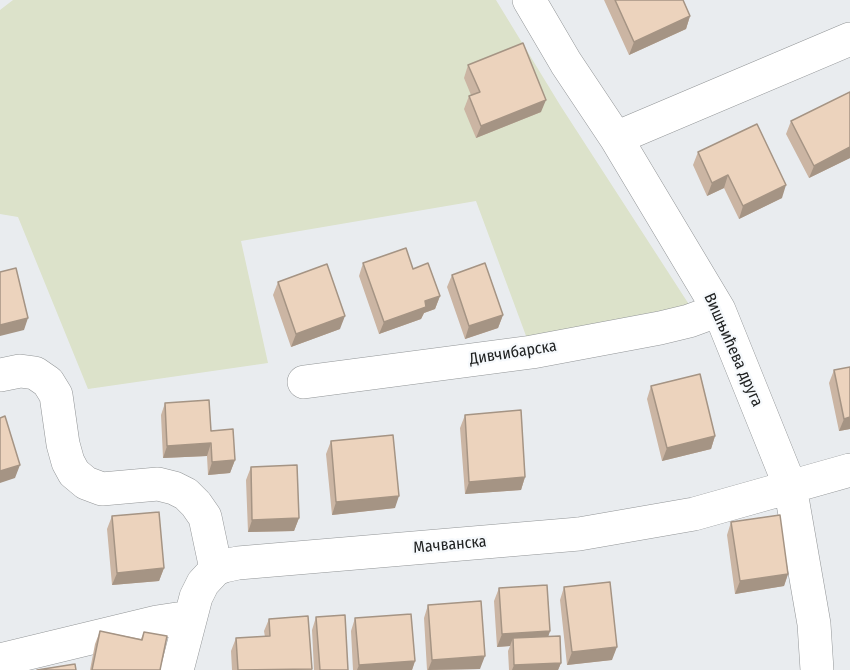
<!DOCTYPE html>
<meta charset="utf-8">
<style>
body{margin:0}
canvas{display:block;background:#e9ecef}
</style>
<canvas width="850" height="670"></canvas>
<script>
const c = document.querySelector('canvas').getContext('2d');
c.lineJoin = 'round';
function paint(path, color) { c.fillStyle = color; c.fill(path, 'evenodd'); }
const shape = rows => new Path2D(rows.map(r => 'M' + r).join(''));
function strokePath(path, color, width, dash) { c.strokeStyle = color; c.lineWidth = width; c.lineCap = dash ? 'butt' : 'round'; c.setLineDash(dash || []); c.stroke(path); }
function write(font, color, halo, rows, align = 'center') {
  c.font = font + ' "Fira Sans Condensed",sans-serif'; c.lineWidth = 4.5; c.setLineDash([]); c.textBaseline = 'middle'; c.strokeStyle = halo; c.fillStyle = color; for (const [text, x, y, turn = 0] of rows) {
    c.save(); c.translate(x, y); c.rotate((+turn || 0) * Math.PI / 180); c.textAlign = isNaN(turn) ? turn : align; if (halo) c.strokeText(text, 0, 0); c.fillText(text, 0, 0); c.restore();
  }
}
const green = shape([
 [13,0,496,0,560,105,690,306,532,352,476,201,241,241,268,363,88,389,18,217,0,214,0,10]
]);
const minor = shape([
 [529,0,566,63,616,138,719,310,790,486,814,624,817,670],
 [616,138,850,39],
 [0,375,20,371,35,373,48,382,56,395,63,444,68,462,74,473,86,483,102,489,158,484,174,488,186,494,196,504,205,517,216,569],
 [304,382,532,352,660,328,689,321,719,310],
 [0,660,157,622,190,617],
 [177,670,196,597,203,583,216,569,224,566,238,563,579,534,694,514,850,470]
]);
const wall = shape([
 [604,0,683,0,690,16,686,29,629,55],
 [468,65,541,112,476,138,464,109,469,96,471,95,464,78],
 [850,92,850,158,809,178,786,134,791,121],
 [698,152,782,198,739,219,724,188,707,196,693,165],
 [363,263,413,269,440,296,435,309,424,313,421,319,379,334,359,276],
 [452,275,503,315,498,328,465,339,447,287],
 [278,282,340,329,291,347,273,295],
 [834,370,850,429,839,431,829,383],
 [651,386,715,436,711,449,662,461,647,399],
 [165,403,211,431,235,460,230,473,208,475,207,456,163,458,161,415],
 [465,415,525,477,521,490,465,494,460,428],
 [331,441,395,508,332,515,326,454],
 [251,467,299,518,294,531,248,532,246,480],
 [112,516,164,568,159,581,112,585,107,529],
 [731,522,788,574,784,586,735,594,727,535],
 [564,587,612,660,567,665,560,600],
 [499,588,550,631,548,637,561,663,558,670,509,670,508,651,510,646,497,647,494,601],
 [428,605,480,669,427,670,424,618],
 [308,616,312,670,232,670,231,651,236,638,265,637,264,631,269,619],
 [316,617,348,670,314,670,312,630],
 [355,618,415,661,412,670,353,670,351,631],
 [100,631,141,639,144,632,160,670,90,670,95,644]
]);
const shadedWall = shape([
 [690,16,686,29,629,55,634,42],
 [546,100,541,112,476,138,481,126],
 [850,147,850,158,809,178,814,166],
 [728,175,724,188,707,196,712,183],
 [786,185,782,198,739,219,743,206],
 [440,296,435,309,424,313,421,319,379,334,384,322,425,301],
 [503,315,498,328,465,339,469,326],
 [345,316,340,329,291,347,296,334],
 [28,318,24,330,0,336,0,325],
 [850,417,850,429,839,431,844,419],
 [715,436,711,449,662,461,667,448],
 [211,443,207,456,163,458,167,446],
 [235,460,230,473,208,475,212,462],
 [20,465,15,478,0,483,0,471],
 [525,477,521,490,465,494,469,482],
 [399,496,395,508,332,515,336,502],
 [299,518,294,531,248,532,252,520],
 [164,568,159,581,112,585,117,573],
 [788,574,784,586,735,594,740,581],
 [550,631,546,643,513,638,510,646,497,647,502,634],
 [617,647,612,660,567,665,572,652],
 [485,656,480,669,428,670,432,660],
 [415,661,412,670,357,670,359,665],
 [561,663,558,670,512,670,514,665]
]);
const building = shape([
 [615,0,683,0,690,16,634,42,615,0],
 [523,43,546,100,481,126,469,96,480,92,468,65,523,43],
 [850,92,850,147,814,166,791,121,850,92],
 [757,124,786,185,743,206,728,175,712,183,698,152,757,124],
 [406,248,413,269,428,263,440,296,425,301,426,307,384,322,363,263,406,248],
 [485,263,503,315,469,326,452,275,485,263],
 [327,264,345,316,296,334,278,282,327,264],
 [16,268,28,318,0,325,0,272,16,268],
 [850,367,850,417,844,419,834,370,850,367],
 [700,374,715,436,667,448,651,386,700,374],
 [209,400,211,431,233,429,235,460,212,462,211,443,167,446,165,403,209,400],
 [521,410,525,477,469,482,465,415,521,410],
 [5,416,20,465,0,471,0,418,5,416],
 [393,435,399,496,336,502,331,441,393,435],
 [297,465,299,518,252,520,251,467,297,465],
 [159,512,164,568,117,573,112,516,159,512],
 [780,515,788,574,740,581,731,522,780,515],
 [610,582,617,647,572,652,564,587,610,582],
 [547,585,550,631,502,634,499,588,547,585],
 [481,601,485,656,432,660,428,605,481,601],
 [411,614,415,661,359,665,355,618,411,614],
 [345,615,348,670,320,670,316,617,345,615],
 [308,616,312,669,238,670,236,638,270,636,269,619,308,616],
 [100,631,142,640,144,632,167,636,160,670,92,670,100,631],
 [560,636,561,663,514,665,513,638,560,636],
 [75,664,76,670,37,670,75,664]
]);
const streetNames = [
 ["Вишњићева друга",733,350,66],
 ["Дивчибарска",513,353,-9],
 ["Мачванска",450,545,-5]
];
paint(green, '#dce2ca');
strokePath(minor, '#929597', 34);
strokePath(minor, '#fff', 33);
paint(wall, '#cbb5a3');
paint(shadedWall, '#a59484');
paint(building, '#ecd3bd');
strokePath(building, '#a59484', 1.5);
write('16px', '#202222', '#f6f9fc', streetNames);
</script>
